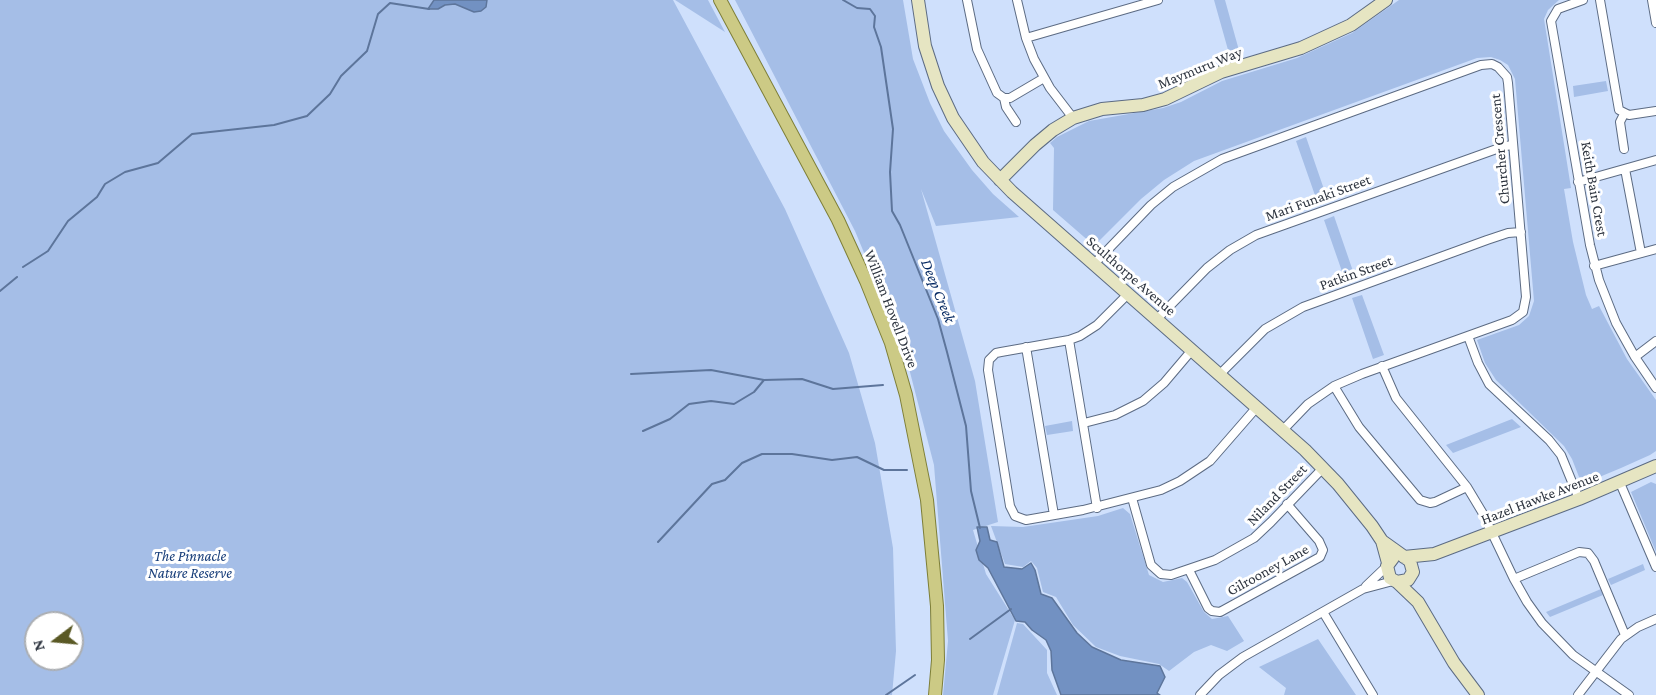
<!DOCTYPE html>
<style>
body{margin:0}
#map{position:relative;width:1656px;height:695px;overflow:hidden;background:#cfe0fc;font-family:"Crimson Pro",serif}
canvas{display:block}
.north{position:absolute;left:24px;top:611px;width:60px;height:60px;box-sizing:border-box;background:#fff;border:2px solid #abaeb2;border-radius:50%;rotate:254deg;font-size:16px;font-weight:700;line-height:24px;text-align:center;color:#2d343f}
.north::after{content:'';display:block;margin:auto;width:21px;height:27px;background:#5a5925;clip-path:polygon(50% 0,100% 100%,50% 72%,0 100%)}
</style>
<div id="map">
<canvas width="1656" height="695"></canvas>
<div class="north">N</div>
</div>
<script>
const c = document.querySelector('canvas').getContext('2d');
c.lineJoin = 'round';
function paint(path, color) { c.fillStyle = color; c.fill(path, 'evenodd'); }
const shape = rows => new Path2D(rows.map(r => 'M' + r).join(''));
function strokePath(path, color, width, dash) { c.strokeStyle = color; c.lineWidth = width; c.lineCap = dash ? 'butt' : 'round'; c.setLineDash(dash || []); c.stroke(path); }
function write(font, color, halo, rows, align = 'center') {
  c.font = font + ' "Crimson Pro",serif'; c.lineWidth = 6; c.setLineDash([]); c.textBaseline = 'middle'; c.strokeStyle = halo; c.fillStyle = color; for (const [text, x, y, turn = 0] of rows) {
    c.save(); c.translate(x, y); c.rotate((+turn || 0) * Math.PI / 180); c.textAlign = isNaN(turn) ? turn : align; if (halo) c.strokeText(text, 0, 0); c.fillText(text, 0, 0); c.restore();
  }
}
const green = shape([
 [0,0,673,0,785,209,849,353,875,443,893,548,896,651,892,695,0,695],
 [36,623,72,623,72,659,36,659],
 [675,0,708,0,725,32],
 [735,0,903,0,913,59,930,103,944,131,972,170,993,194,1019,217,936,226,921,189,975,381,998,522,973,530,986,574,1015,620,993,695,943,695,948,641,934,465,904,349,855,231],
 [1214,0,1225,0,1240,54,1230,57],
 [1399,0,1559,0,1548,10,1544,19,1571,188,1564,189,1573,242,1586,295,1592,309,1599,306,1627,359,1656,400,1656,451,1650,455,1621,468,1585,483,1581,482,1572,459,1564,446,1496,380,1485,363,1477,340,1519,325,1529,316,1534,301,1515,79,1508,65,1500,60,1491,57,1477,58,1194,161,1164,180,1141,199,1096,244,1091,243,1053,210,1054,148,1050,143,1057,137,1089,121,1163,108,1181,102,1222,81,1297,58,1352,33],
 [1606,81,1608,91,1574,97,1573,86],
 [1306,137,1327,198,1317,201,1296,141],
 [1334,216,1355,277,1345,280,1324,220],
 [1362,295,1384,355,1373,359,1352,298],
 [1512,419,1521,427,1453,453,1446,445],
 [1072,421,1073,431,1047,435,1045,426],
 [1651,482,1656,484,1656,552,1631,492],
 [1123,508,1130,514,1149,575,1163,582,1182,578,1187,582,1204,612,1212,619,1228,616,1244,641,1227,651,1211,645,1194,652,1169,671,1159,664,1120,656,1096,647,1073,625,1056,597,1043,592,1037,568,1031,561,1023,567,1005,564,991,526,1023,527,1098,516],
 [1643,564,1645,570,1611,585,1608,579],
 [1601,589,1603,595,1550,617,1546,612],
 [1017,623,1023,624,1047,650,1047,673,1057,695,997,695],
 [1318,639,1356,695,1284,695,1286,688,1259,667]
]);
const water = shape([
 [434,0,487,0,486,7,481,11,474,12,455,4,445,5,438,9,428,9,434,0],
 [977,527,987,527,990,540,997,542,1004,567,1022,569,1031,563,1035,570,1041,594,1052,598,1077,633,1092,647,1121,660,1160,666,1165,677,1157,693,1160,695,1061,695,1052,670,1051,651,1046,640,1032,630,1025,622,1016,621,988,568,979,560,976,550,980,541,977,527]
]);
const stream = shape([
 [843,0,857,8,870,9,875,16,874,27,881,47,893,129,890,172,892,211,900,225,938,319,947,352,966,426,971,491,980,528],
 [23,267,48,251,68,221,97,197,105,184,125,172,158,163,192,134,274,125,307,116,330,94,341,76,367,51,378,14,390,3,429,9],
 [0,291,17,277],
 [631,374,711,370,764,380,802,379,833,389,883,385],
 [643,431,670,419,689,404,711,401,734,404,754,392,764,380],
 [658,542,712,484,725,480,742,463,762,454,792,454,832,460,857,457,884,470,907,470],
 [970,639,1011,609],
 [886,695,915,675]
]);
const street = shape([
 [967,0,977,49,997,93,1004,98,1010,98,1044,78],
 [1017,0,1026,38,1034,59,1050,88,1073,118],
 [1583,0,1558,9,1551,21,1590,245,1599,280,1616,323,1635,357,1656,388],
 [1600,0,1619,110,1629,115,1656,111],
 [1652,0,1656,23],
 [1026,38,1158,0],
 [1004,98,1006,107,1016,122],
 [1624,114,1620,122,1624,149],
 [1625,169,1641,253],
 [1578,182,1656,160],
 [1094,264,1151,205,1173,187,1222,159,1481,65,1492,64,1498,67,1507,77,1508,83,1526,297,1523,312,1512,320,1362,374,1334,386,1308,404,1283,430],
 [1594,266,1656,249],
 [1128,294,1097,325,1080,336,1069,340,1001,352,996,353,989,360,988,370,1010,506,1015,516,1026,520,1083,510,1161,490,1180,481,1210,461,1257,407],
 [1157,319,1207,268,1230,250,1256,235,1505,146,1513,145],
 [1468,336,1478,363,1489,384,1549,440,1561,455,1579,499],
 [1069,340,1097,508],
 [1026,347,1054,515],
 [1635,357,1656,341],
 [1382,366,1396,398,1467,487,1482,512,1514,579,1527,602,1542,623,1573,655,1629,695],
 [1220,374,1265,329,1303,307,1487,240,1508,233,1521,232],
 [1334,386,1359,427,1420,500,1430,503,1435,502,1467,487],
 [1084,423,1115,415,1143,401,1164,383,1192,350],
 [1620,483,1656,567],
 [1132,498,1151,565,1161,574,1171,575,1215,560,1254,538,1271,522,1323,468],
 [1189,570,1208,608,1212,611,1220,612,1320,557,1323,550,1319,541,1287,504],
 [1514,579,1579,552,1588,553,1594,561,1625,635],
 [1366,586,1387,566],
 [1323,612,1373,695],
 [1200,695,1219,675,1243,657,1363,589,1393,581],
 [1578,695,1621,639,1638,627,1656,619]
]);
const secondary = shape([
 [918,0,925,46,938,86,953,118,983,162,1012,192,1305,450,1338,484,1372,526,1382,541,1388,563],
 [1000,180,1035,145,1053,130,1073,118,1102,109,1143,105,1165,99,1221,72,1301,48,1351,25,1386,0],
 [1382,541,1410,561,1413,572,1408,580,1397,582,1390,578,1387,566,1393,558],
 [1404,557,1434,554,1579,499,1656,466],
 [1397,582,1418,602,1454,663,1478,695]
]);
const primary = shape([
 [720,0,838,220,866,281,891,343,906,395,927,500,937,606,938,660,935,695]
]);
const streetNames = [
 ["Maymuru Way",1200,68,-22],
 ["Churcher Crescent",1500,149,-95],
 ["Keith Bain Crest",1594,189,80],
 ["Mari Funaki Street",1318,198,-20],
 ["Patkin Street",1356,273,-20],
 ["Sculthorpe Avenue",1131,276,41],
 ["William Hovell Drive",891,309,69],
 ["Niland Street",1277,495,-46],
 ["Hazel Hawke Avenue",1540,498,-21],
 ["Gilrooney Lane",1268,570,-29]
];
const parkNames = [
 ["The Pinnacle",190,556],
 ["Nature Reserve",190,573]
];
const waterNames = [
 ["Deep Creek",938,291,68]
];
paint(green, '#a5bee7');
paint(water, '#7291c2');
strokePath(water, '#5d759b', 1.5);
strokePath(stream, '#5d759b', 2);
strokePath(street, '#5c6b83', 10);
strokePath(secondary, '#5c6b83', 14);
strokePath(primary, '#7e7f38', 14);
strokePath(street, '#fff', 8);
strokePath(secondary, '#e6e5c2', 12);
strokePath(primary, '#ccca85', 12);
write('15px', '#2d343f', '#fff', streetNames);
write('italic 15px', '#173d79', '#fff', parkNames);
write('italic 16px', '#00255f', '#fff', waterNames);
</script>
